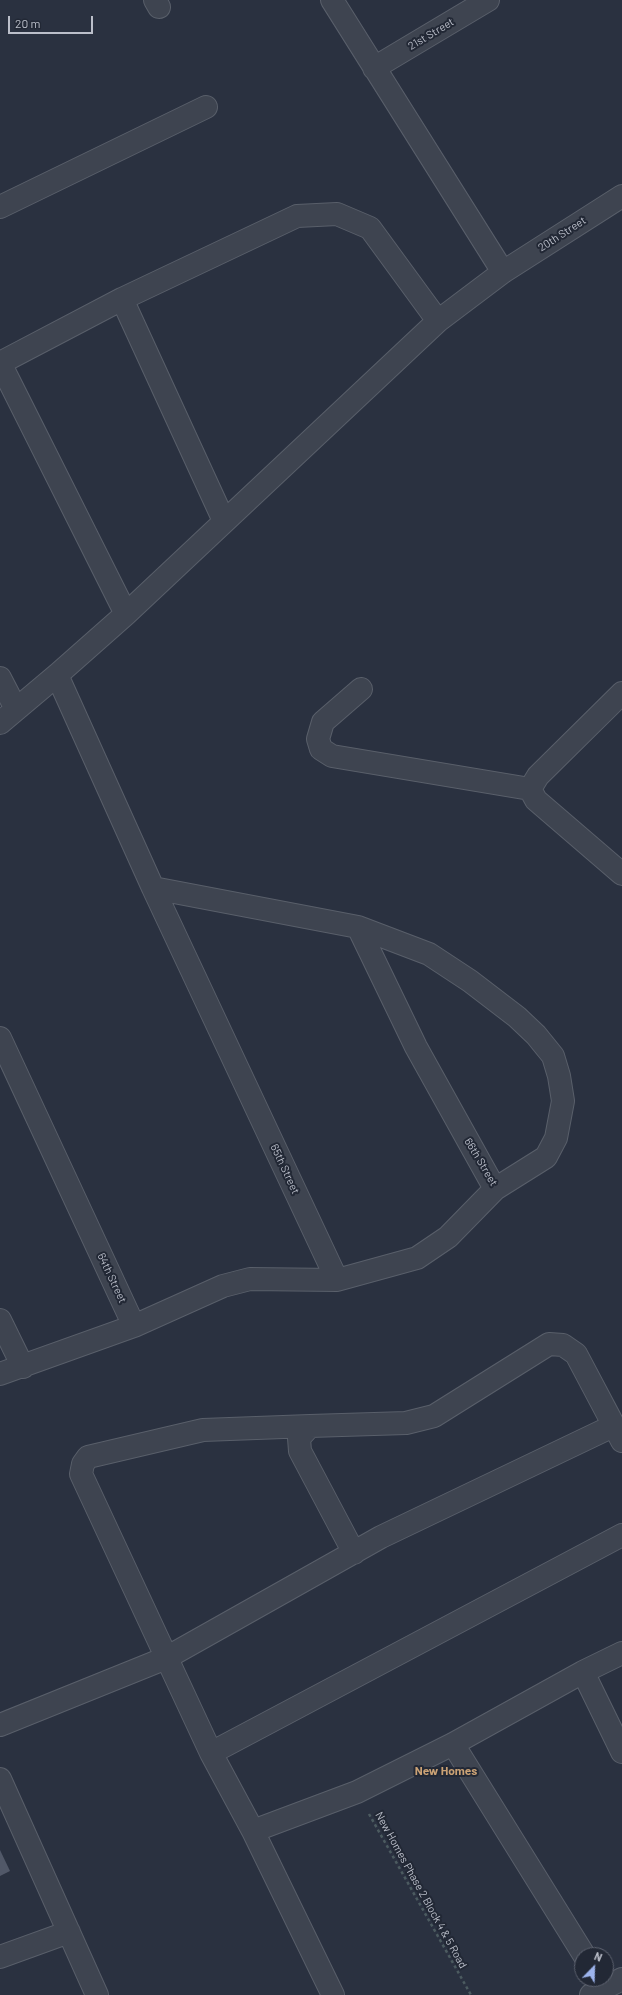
<!DOCTYPE html>
<style>
body{margin:0}
#map{position:relative;width:622px;height:1995px;overflow:hidden;background:#2a3140;font-family:Barlow,sans-serif}
canvas{display:block}
.north{position:absolute;left:574px;top:1947px;width:40px;height:40px;box-sizing:border-box;background:#222835;border:1px solid #5f6471;border-radius:50%;rotate:23deg;font-size:11px;font-weight:700;line-height:16px;text-align:center;color:#bbbfca}
.north::after{content:'';display:block;margin:auto;width:14px;height:18px;background:#9db4ed;clip-path:polygon(50% 0,100% 100%,50% 72%,0 100%)}
.scale{position:absolute;left:8px;top:16px;width:85px;height:18px;box-sizing:border-box;border:2px solid #bbbfca;border-top:0;padding-left:5px;font-size:12px;line-height:14px;white-space:nowrap;color:#bbbfca;-webkit-text-stroke:3px #222835;paint-order:stroke}
</style>
<div id="map">
<canvas width="622" height="1995"></canvas>
<div class="north">N</div>
<div class="scale">20 m</div>
</div>
<script>
const c = document.querySelector('canvas').getContext('2d');
c.lineJoin = 'round';
function paint(path, color) { c.fillStyle = color; c.fill(path, 'evenodd'); }
const shape = rows => new Path2D(rows.map(r => 'M' + r).join(''));
function strokePath(path, color, width, dash) { c.strokeStyle = color; c.lineWidth = width; c.lineCap = dash ? 'butt' : 'round'; c.setLineDash(dash || []); c.stroke(path); }
function write(font, color, halo, rows, align = 'center') {
  c.font = font + ' Barlow,sans-serif'; c.lineWidth = 4; c.setLineDash([]); c.textBaseline = 'middle'; c.strokeStyle = halo; c.fillStyle = color; for (const [text, x, y, turn = 0] of rows) {
    c.save(); c.translate(x, y); c.rotate((+turn || 0) * Math.PI / 180); c.textAlign = isNaN(turn) ? turn : align; if (halo) c.strokeText(text, 0, 0); c.fillText(text, 0, 0); c.restore();
  }
}
const building = shape([
 [0,1850,10,1871,0,1876]
]);
const path = shape([
 [369,1814,471,1995]
]);
const minor = shape([
 [155,0,159,7],
 [332,0,503,272],
 [374,68,488,0],
 [0,207,206,107],
 [122,299,224,521],
 [126,614,0,363,122,299,297,216,337,214,370,228,438,321],
 [57,675,153,888,358,927,429,954,470,981,517,1017,536,1035,553,1056,559,1076,563,1101,556,1138,546,1157,495,1189,448,1237,417,1258,337,1280,153,888],
 [0,678,16,709],
 [361,689,323,722,318,739,321,749,332,756,530,789],
 [622,693,538,776,530,789,536,800,622,874],
 [0,723,57,675,126,614,438,321,503,272,622,196],
 [358,927,416,1047,495,1189],
 [0,1038,134,1326,223,1286,250,1279,337,1280],
 [0,1320,23,1367],
 [0,1374,134,1326],
 [310,1426,203,1430,88,1457,83,1464,81,1474,211,1753,253,1831,357,1792,453,1744,583,1672,622,1653],
 [354,1553,300,1451,299,1438,310,1426,406,1423,434,1416,549,1344,563,1345,576,1354,622,1441],
 [583,1672,622,1752],
 [0,1725,166,1658,381,1537,613,1426],
 [453,1744,584,1955],
 [211,1753,622,1535],
 [0,1779,97,1995],
 [253,1831,333,1995],
 [0,1957,69,1932],
 [591,1995,622,1979]
]);
const streetNames = [
 ["21st Street",431,34,-31],
 ["20th Street",562,234,-33],
 ["66th Street",481,1162,59],
 ["65th Street",285,1169,65],
 ["64th Street",112,1278,65],
 ["New Homes Phase 2 Block 4 & 5 Road",421,1890,61]
];
const neighbourhoodNames = [
 ["New Homes",446,1771]
];
paint(building, '#515868');
strokePath(minor, '#595f6a', 24);
strokePath(path, '#4c5b60', 2.5, [3, 3]);
strokePath(minor, '#3e4450', 22);
write('11px', '#bbbfca', '#222835', streetNames);
write('bold 12px', '#cba275', '#222835', neighbourhoodNames);
</script>
